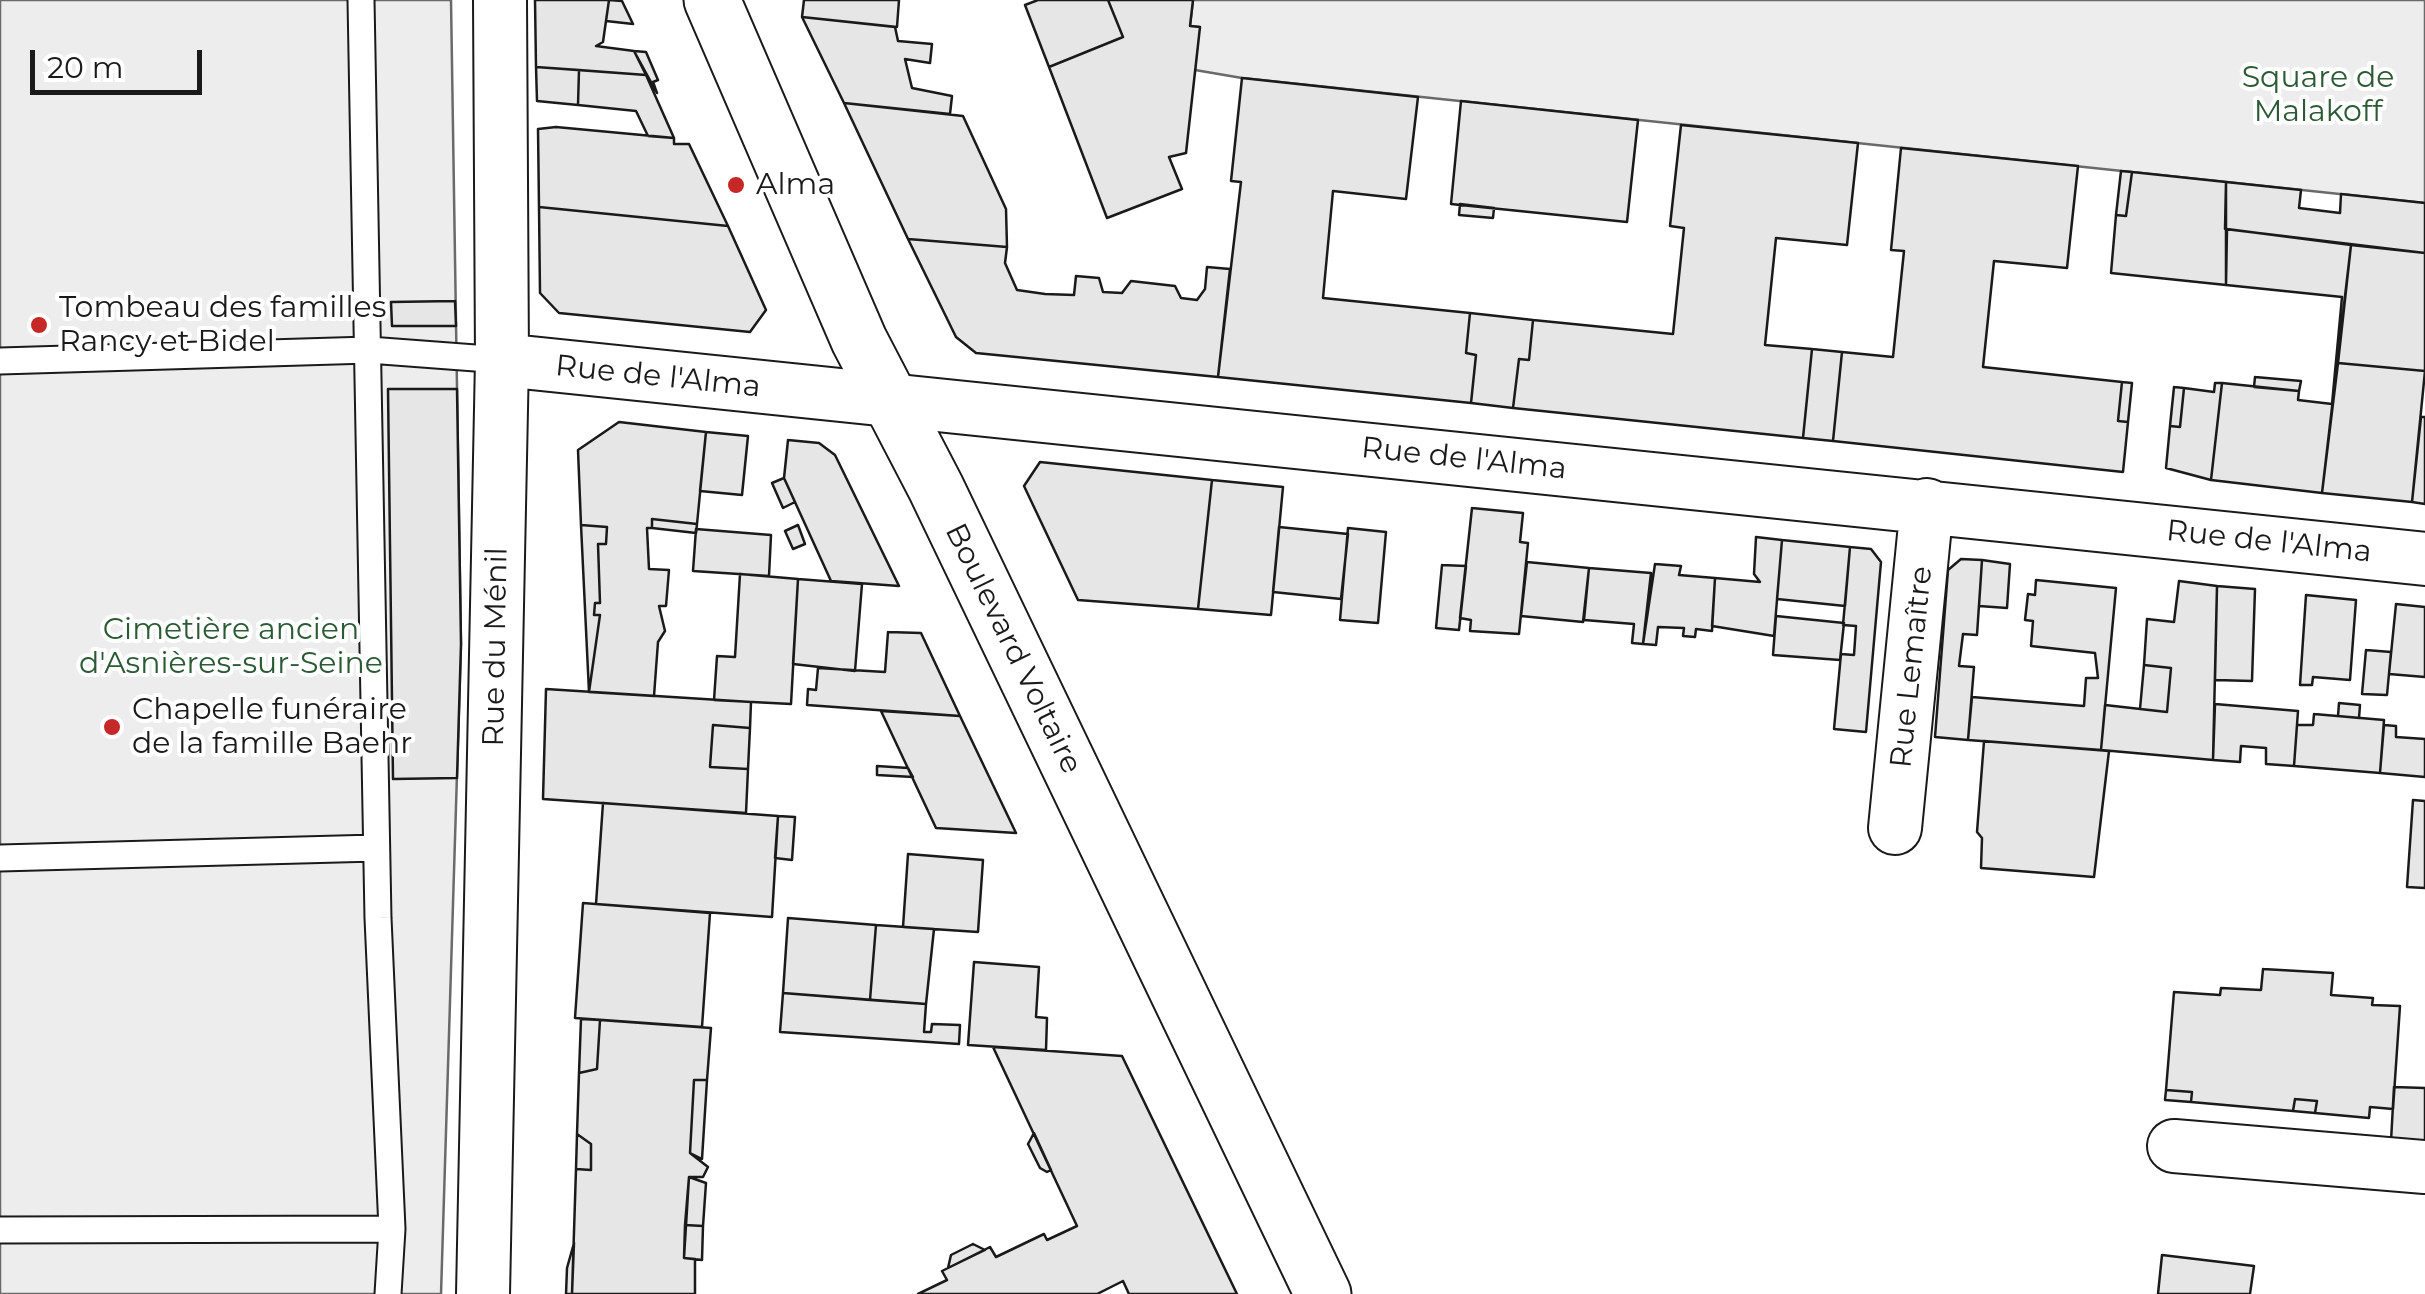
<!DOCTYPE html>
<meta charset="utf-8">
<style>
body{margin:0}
#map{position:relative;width:2425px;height:1294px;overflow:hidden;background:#fff;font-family:Montserrat,sans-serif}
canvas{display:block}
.scale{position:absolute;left:30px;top:50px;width:172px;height:45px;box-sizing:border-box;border:5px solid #1a1a1a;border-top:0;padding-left:12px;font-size:30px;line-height:35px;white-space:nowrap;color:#1a1a1a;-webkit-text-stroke:8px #fff;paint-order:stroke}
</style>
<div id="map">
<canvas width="2425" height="1294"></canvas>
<div class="scale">20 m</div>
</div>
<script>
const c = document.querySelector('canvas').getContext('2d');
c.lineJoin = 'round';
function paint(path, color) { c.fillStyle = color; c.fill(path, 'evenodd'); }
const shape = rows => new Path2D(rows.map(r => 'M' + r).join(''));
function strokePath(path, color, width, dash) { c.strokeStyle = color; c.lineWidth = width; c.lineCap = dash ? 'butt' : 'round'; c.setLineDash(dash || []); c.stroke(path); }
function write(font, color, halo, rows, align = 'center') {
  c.font = font + ' Montserrat,sans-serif'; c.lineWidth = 8; c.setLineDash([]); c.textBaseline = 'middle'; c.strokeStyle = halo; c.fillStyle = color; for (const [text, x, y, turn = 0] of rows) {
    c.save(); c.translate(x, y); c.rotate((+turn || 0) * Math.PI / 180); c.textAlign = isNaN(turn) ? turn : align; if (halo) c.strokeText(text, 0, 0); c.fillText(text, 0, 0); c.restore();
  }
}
const built = shape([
 [0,0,451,0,461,644,441,1294,0,1294,0,0],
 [1193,0,2425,0,2425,203,1242,78,1195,70,1199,27,1190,26,1193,0]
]);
const building = shape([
 [535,0,609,0,603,42,596,46,634,51,646,75,536,67,535,0],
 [609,0,622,1,633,24,606,21,609,0],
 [804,0,899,0,897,27,802,17,804,0],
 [1038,0,1108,0,1123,37,1049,67,1025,5,1038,0],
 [1108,0,1193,0,1190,26,1200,27,1186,153,1169,157,1182,189,1107,218,1049,67,1123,37,1108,0],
 [802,17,895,27,898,41,932,44,930,63,905,59,912,88,952,96,950,114,844,103,802,17],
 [634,51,646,52,658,80,653,82,657,93,634,51],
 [536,67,579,70,578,105,537,101,536,67],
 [579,70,646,75,674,138,648,136,636,111,578,105,579,70],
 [1242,78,1418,97,1406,199,1333,191,1323,298,1470,313,1466,353,1476,355,1471,403,1218,377,1241,182,1231,181,1242,78],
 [1461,101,1638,120,1627,222,1451,204,1461,101],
 [844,103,963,116,1006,209,1007,247,908,239,844,103],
 [1681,125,1858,143,1847,245,1776,238,1765,345,1812,349,1803,438,1513,408,1519,359,1529,360,1533,320,1673,334,1684,228,1670,226,1681,125],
 [556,127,674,138,674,144,689,144,728,226,539,207,538,129,556,127],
 [1901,148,2078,166,2067,268,1994,261,1983,367,2122,382,2118,421,2128,422,2123,472,1833,441,1842,352,1893,357,1904,251,1891,250,1901,148],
 [2121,171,2132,172,2126,216,2116,215,2121,171],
 [2132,172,2226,182,2226,285,2111,273,2116,215,2126,216,2132,172],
 [2226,182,2301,190,2299,208,2340,213,2341,194,2425,203,2425,253,2225,229,2226,182],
 [1460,204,1494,208,1493,218,1459,215,1460,204],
 [539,207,728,226,766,310,750,332,559,313,540,293,539,207],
 [2227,229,2351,245,2322,493,2211,480,2222,383,2299,391,2298,400,2332,404,2342,297,2226,285,2227,229],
 [908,239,1007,247,1005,263,1017,290,1045,294,1074,295,1076,276,1099,278,1103,292,1122,293,1131,281,1175,286,1181,298,1197,300,1205,289,1207,267,1230,269,1218,377,976,353,956,337,908,239],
 [2351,245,2425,253,2425,371,2338,363,2351,245],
 [455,301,456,326,392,326,391,302,455,301],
 [1470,313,1533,320,1529,360,1519,359,1513,408,1471,403,1476,355,1466,353,1470,313],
 [1812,349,1842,352,1833,441,1803,438,1812,349],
 [2338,363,2425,371,2412,502,2322,493,2338,363],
 [2255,377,2301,381,2299,391,2254,387,2255,377],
 [2122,382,2132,383,2128,422,2118,421,2122,382],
 [2215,383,2222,383,2211,480,2166,468,2170,426,2180,427,2184,388,2214,392,2215,383],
 [2174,387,2184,388,2180,427,2170,426,2174,387],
 [388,389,457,389,461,644,457,778,393,779,388,389],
 [2421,417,2425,417,2425,504,2412,502,2421,417],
 [619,422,706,432,697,524,652,519,652,528,647,528,649,569,669,570,666,606,659,606,665,631,658,642,654,696,589,692,600,615,594,615,595,603,600,603,598,544,606,544,607,527,581,525,578,450,619,422],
 [706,432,748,436,742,495,700,491,706,432],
 [788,440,819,443,835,455,899,586,831,581,784,478,788,440],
 [1040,462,1212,480,1198,609,1078,600,1024,486,1040,462],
 [784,478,795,502,783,508,772,483,784,478],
 [1212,480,1283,487,1271,615,1198,609,1212,480],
 [1472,508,1523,513,1520,542,1528,543,1519,634,1470,631,1471,620,1460,618,1472,508],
 [652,519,697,524,696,533,652,528,652,519],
 [581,525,607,527,606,544,598,544,600,603,595,603,594,615,600,615,589,692,581,525],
 [798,525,805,544,793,549,785,531,798,525],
 [1279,527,1348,534,1341,599,1273,592,1279,527],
 [1348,528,1386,532,1378,623,1340,620,1348,528],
 [696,529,771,535,769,576,693,571,696,529],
 [1756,537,1782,540,1774,636,1712,626,1715,578,1760,582,1754,574,1756,537],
 [1782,540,1850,547,1845,606,1777,599,1782,540],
 [1850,547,1871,549,1881,562,1866,732,1834,729,1841,654,1854,655,1856,626,1843,625,1850,547],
 [1961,559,1982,560,1977,635,1963,634,1959,666,1974,667,1968,740,1935,737,1948,570,1961,559],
 [1982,560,2010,564,2007,608,1979,606,1982,560],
 [1527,562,1589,568,1583,622,1521,616,1527,562],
 [1655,564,1681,566,1679,575,1715,578,1712,631,1696,629,1695,637,1683,636,1684,628,1658,627,1656,645,1643,644,1655,564],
 [1442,565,1466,566,1459,630,1436,628,1442,565],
 [1589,568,1651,573,1643,644,1632,643,1634,624,1584,620,1589,568],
 [740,574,798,579,791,704,714,700,717,656,735,657,740,574],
 [798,579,862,584,855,671,793,664,798,579],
 [2036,580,2116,588,2101,750,1968,740,1972,697,2084,706,2086,678,2098,678,2095,653,2031,646,2033,621,2025,620,2028,594,2035,595,2036,580],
 [2179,581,2217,586,2213,760,2101,750,2105,705,2167,712,2171,668,2144,665,2147,619,2174,622,2179,581],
 [2217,586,2255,589,2252,681,2215,680,2217,586],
 [2306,595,2356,600,2350,680,2313,677,2312,685,2300,685,2306,595],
 [2396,604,2425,607,2425,677,2389,674,2396,604],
 [1776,616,1844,623,1840,660,1773,655,1776,616],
 [888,632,921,633,960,716,807,705,808,689,816,690,818,668,885,672,888,632],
 [2366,650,2391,652,2387,695,2362,694,2366,650],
 [2144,665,2171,668,2167,712,2140,709,2144,665],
 [546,689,751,702,750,728,713,725,710,767,748,769,746,813,543,799,546,689],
 [2339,703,2360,705,2359,718,2338,716,2339,703],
 [2215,704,2298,711,2294,766,2266,764,2266,748,2241,746,2240,762,2213,760,2215,704],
 [881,711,960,716,1016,833,936,828,881,711],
 [2314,714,2384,720,2380,773,2294,766,2297,725,2313,725,2314,714],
 [713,725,750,728,748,769,710,767,713,725],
 [2384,725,2396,726,2396,737,2425,739,2425,777,2380,773,2384,725],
 [1984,741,2109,751,2094,877,1981,868,1982,838,1977,832,1984,741],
 [877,766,908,768,913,777,877,775,877,766],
 [2413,800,2425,801,2425,888,2407,887,2413,800],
 [603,803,778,816,772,917,596,904,603,803],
 [778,816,795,817,792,860,775,858,778,816],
 [908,854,983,860,978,932,903,927,908,854],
 [583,903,710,913,702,1027,575,1018,583,903],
 [788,918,876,925,870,1000,783,993,788,918],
 [876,925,934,929,926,1004,870,1000,876,925],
 [974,962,1039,967,1036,1017,1047,1018,1046,1050,968,1045,974,962],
 [2263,969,2333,973,2331,995,2373,998,2372,1005,2400,1006,2393,1109,2370,1107,2369,1118,2315,1113,2317,1101,2295,1099,2293,1111,2191,1102,2192,1092,2166,1090,2174,992,2220,995,2221,988,2261,990,2263,969],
 [783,993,926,1004,924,1032,931,1032,932,1024,960,1025,959,1044,780,1032,783,993],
 [581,1019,600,1020,597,1069,579,1073,581,1019],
 [600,1020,711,1028,707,1080,694,1080,690,1153,708,1167,703,1177,689,1177,684,1258,695,1259,695,1294,572,1294,576,1169,591,1170,591,1144,577,1134,579,1073,597,1069,600,1020],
 [993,1047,1122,1056,1237,1294,1129,1294,1123,1281,1097,1294,918,1294,947,1280,942,1271,990,1247,996,1257,1044,1234,1047,1240,1077,1226,993,1047],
 [694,1080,707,1080,702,1159,690,1153,694,1080],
 [2394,1087,2425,1088,2425,1143,2391,1141,2394,1087],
 [2166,1090,2192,1092,2191,1102,2165,1100,2166,1090],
 [2295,1099,2317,1101,2315,1113,2293,1111,2295,1099],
 [1034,1133,1051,1170,1047,1172,1040,1168,1028,1144,1034,1133],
 [577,1134,591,1144,591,1170,576,1169,577,1134],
 [689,1177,706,1183,703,1226,685,1225,689,1177],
 [685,1225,703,1226,702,1260,684,1258,685,1225],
 [574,1243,572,1294,566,1294,567,1268,574,1243],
 [973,1244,985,1250,948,1268,951,1255,973,1244],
 [2162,1255,2254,1266,2250,1294,2158,1294,2162,1255]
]);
const lane = shape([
 [361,0,378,918,392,1229,388,1294],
 [0,361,369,350,502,360],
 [0,858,376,848],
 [0,1230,392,1229]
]);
const street = shape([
 [502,360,2425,559],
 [1895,828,1927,505],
 [2174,1146,2425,1167],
 [483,1294,502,360,500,0]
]);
const secondary = shape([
 [712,0,859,340,936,488,1323,1294]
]);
const markers = [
 [736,185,10,"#c62828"],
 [39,325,10,"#c62828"],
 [112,727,10,"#c62828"]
];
const parkNames = [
 ["Square de",2318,78],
 ["Malakoff",2318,112],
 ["Cimetière ancien",231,630],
 ["d'Asnières-sur-Seine",231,664]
];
const poiNames = [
 ["Alma",756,185],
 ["Tombeau des familles",59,308],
 ["Rancy et Bidel",59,342],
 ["Chapelle funéraire",132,710],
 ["de la famille Baehr",132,744]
];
const streetNames = [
 ["Rue de l'Alma",658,377,6],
 ["Rue de l'Alma",1464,459,6],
 ["Rue de l'Alma",2269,542,6],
 ["Rue du Ménil",496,647,-89],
 ["Boulevard Voltaire",1013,649,64],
 ["Rue Lemaître",1912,667,-84]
];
paint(built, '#ededed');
strokePath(built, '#6a6a6a', 2.5);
paint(building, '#e6e6e6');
strokePath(building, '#1a1a1a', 2.5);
strokePath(lane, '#1a1a1a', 29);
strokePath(street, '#1a1a1a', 56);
strokePath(secondary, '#1a1a1a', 59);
strokePath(lane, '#fff', 25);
strokePath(street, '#fff', 52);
strokePath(secondary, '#fff', 55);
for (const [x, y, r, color] of markers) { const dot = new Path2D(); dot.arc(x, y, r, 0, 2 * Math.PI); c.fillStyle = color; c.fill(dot); strokePath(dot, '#fff', 4); }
write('30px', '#2b5a34', '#fff', parkNames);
write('30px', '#1a1a1a', '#fff', poiNames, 'left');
write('30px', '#1a1a1a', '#fff', streetNames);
</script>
